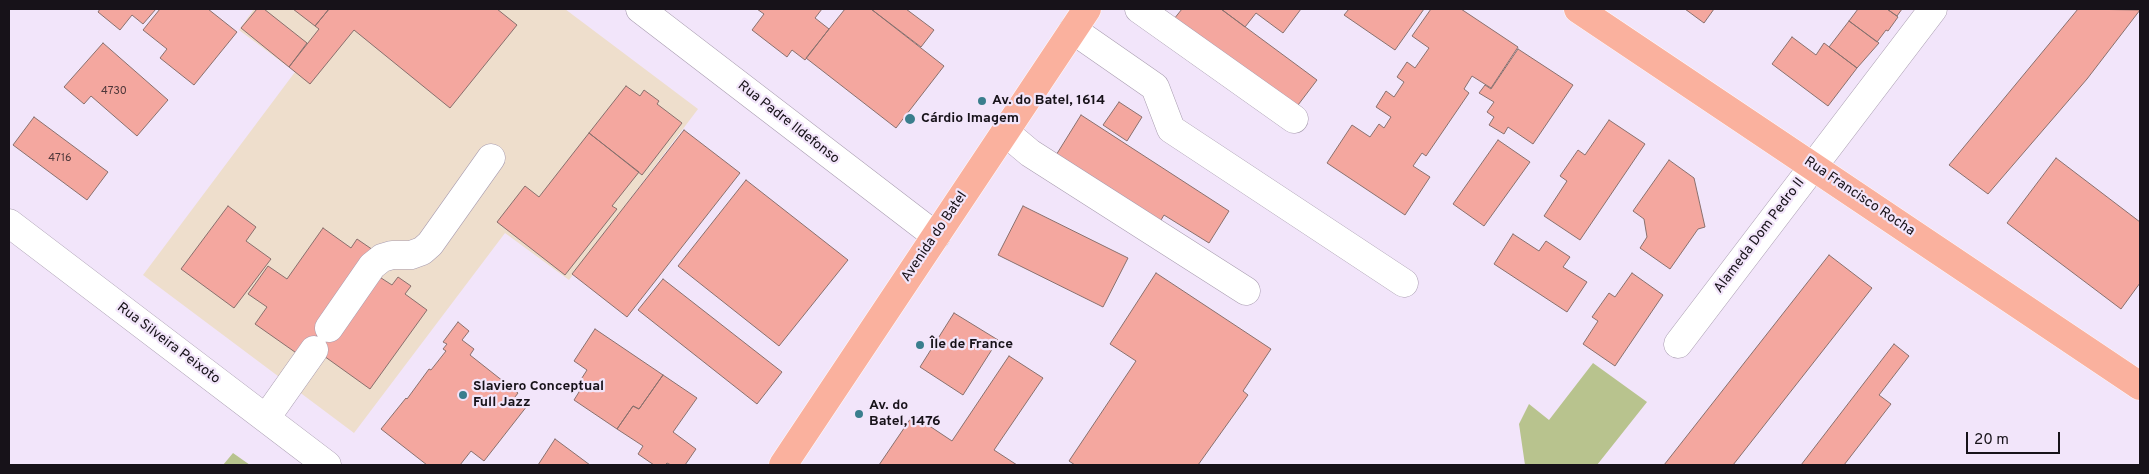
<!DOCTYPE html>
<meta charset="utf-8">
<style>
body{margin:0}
#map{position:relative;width:2149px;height:474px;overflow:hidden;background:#f2e5fa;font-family:Overpass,sans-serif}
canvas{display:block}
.frame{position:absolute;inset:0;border:10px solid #171219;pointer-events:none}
.scale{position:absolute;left:1966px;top:432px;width:94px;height:22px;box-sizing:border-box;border:2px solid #171219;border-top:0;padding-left:6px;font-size:15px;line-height:18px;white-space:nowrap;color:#171219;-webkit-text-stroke:4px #f2e5fa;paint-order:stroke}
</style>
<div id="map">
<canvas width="2149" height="474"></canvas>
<div class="frame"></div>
<div class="scale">20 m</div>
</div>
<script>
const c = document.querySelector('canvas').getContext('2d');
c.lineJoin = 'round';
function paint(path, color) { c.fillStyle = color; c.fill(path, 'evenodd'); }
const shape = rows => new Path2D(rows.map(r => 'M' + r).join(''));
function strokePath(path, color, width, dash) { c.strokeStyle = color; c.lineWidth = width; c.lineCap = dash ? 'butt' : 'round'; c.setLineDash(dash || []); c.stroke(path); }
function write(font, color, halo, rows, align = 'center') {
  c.font = font + ' Overpass,sans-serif'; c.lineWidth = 4.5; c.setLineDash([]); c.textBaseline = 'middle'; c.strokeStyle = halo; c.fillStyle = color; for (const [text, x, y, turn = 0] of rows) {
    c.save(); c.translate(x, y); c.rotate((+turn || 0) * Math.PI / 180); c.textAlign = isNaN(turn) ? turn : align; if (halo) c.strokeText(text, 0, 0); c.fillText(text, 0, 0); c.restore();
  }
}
const medical = shape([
 [254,9,565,9,698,109,569,280,505,233,354,433,143,275,295,72,239,30]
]);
const green = shape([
 [1593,363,1647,402,1597,465,1525,465,1519,424,1529,404,1549,420],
 [233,453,250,465,223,465]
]);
const building = shape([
 [100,9,156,9,143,24,132,15,120,30,98,12,100,9],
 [160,9,208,9,237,32,194,85,160,58,167,49,143,30,160,9],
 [257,9,264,9,307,43,289,67,241,28,257,9],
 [293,9,329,9,315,26,293,9],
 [329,9,497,9,517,25,450,108,354,30,310,84,289,67,319,29,315,26,329,9],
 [757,9,822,9,815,18,829,29,805,60,792,50,787,57,752,30,764,14,757,9],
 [845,9,871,9,944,66,896,128,806,58,845,9],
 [871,9,906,9,934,30,921,47,871,9],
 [1182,9,1221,9,1317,80,1295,109,1174,19,1182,9],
 [1221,9,1301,9,1283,33,1256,13,1245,27,1221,9],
 [1349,9,1424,9,1395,50,1344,15,1349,9],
 [1431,9,1461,9,1518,47,1491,88,1472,76,1464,89,1469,93,1426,156,1422,153,1413,166,1430,177,1405,215,1327,163,1352,125,1370,137,1379,124,1384,128,1391,117,1376,107,1386,91,1394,97,1404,82,1397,77,1407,62,1415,68,1429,48,1412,36,1431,9],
 [1685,9,1714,9,1704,23,1685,9],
 [1858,9,1887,9,1898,17,1888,31,1886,30,1877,42,1849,21,1858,9],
 [1887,9,1902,9,1897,16,1887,9],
 [2078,9,2140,10,2087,79,1988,194,1949,165,2078,9],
 [1849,21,1879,43,1857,68,1829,47,1849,21],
 [1792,37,1816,55,1824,43,1857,68,1828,106,1772,64,1792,37],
 [103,43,168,100,137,136,91,96,84,104,64,87,103,43],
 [1518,49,1573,85,1533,144,1508,127,1504,134,1489,125,1494,117,1487,112,1494,102,1479,93,1485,85,1491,89,1518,49],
 [626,86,640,96,644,90,659,101,657,104,682,123,642,175,589,133,626,86],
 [1119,102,1142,117,1127,141,1103,125,1119,102],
 [1081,115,1229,211,1209,243,1164,215,1158,225,1053,160,1081,115],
 [34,117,108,172,87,200,13,145,34,117],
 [1609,120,1645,144,1580,240,1544,216,1567,181,1560,176,1578,150,1585,155,1609,120],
 [684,130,740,173,627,317,572,274,684,130],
 [589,133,639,172,612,206,617,209,565,275,497,222,525,186,539,197,589,133],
 [1498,140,1530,162,1484,226,1453,204,1498,140],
 [2056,158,2140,222,2140,283,2121,309,2007,223,2056,158],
 [1669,160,1694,178,1705,227,1698,229,1670,269,1640,248,1647,237,1644,219,1633,211,1669,160],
 [746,180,848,260,779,346,678,266,746,180],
 [228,206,256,227,246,241,271,259,234,308,181,269,228,206],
 [1023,206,1128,258,1103,307,998,255,1023,206],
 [323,228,351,248,357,239,376,252,302,357,255,324,267,307,248,294,268,266,287,279,323,228],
 [1513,234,1539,251,1546,241,1570,257,1563,267,1587,282,1567,312,1494,264,1513,234],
 [1829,255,1872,288,1733,465,1664,465,1829,255],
 [1156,273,1271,349,1243,391,1248,395,1198,465,1075,465,1069,461,1136,361,1110,344,1156,273],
 [1632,273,1663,295,1615,366,1583,344,1598,321,1592,317,1609,293,1615,297,1632,273],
 [378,276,392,285,398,277,411,286,405,294,427,310,370,389,310,346,325,325,378,276],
 [663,279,782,372,757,404,638,310,663,279],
 [954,313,998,340,963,395,920,367,954,313],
 [458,322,469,331,462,340,474,349,470,355,518,393,515,397,527,406,484,461,471,451,460,465,427,465,381,429,406,398,407,399,429,369,431,370,446,351,443,349,447,344,443,342,458,322],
 [595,329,663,375,639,409,633,406,617,429,574,400,584,384,580,381,587,370,574,361,595,329],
 [1894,344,1909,356,1879,395,1891,404,1844,465,1801,465,1894,344],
 [1009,356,1043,378,994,450,1017,465,879,465,913,415,952,441,1009,356],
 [663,375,697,398,673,432,696,449,685,465,671,465,667,463,665,465,654,465,638,454,643,446,617,429,633,406,639,409,663,375],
 [555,439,590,465,538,465,555,439]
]);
const minor = shape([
 [640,9,936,236],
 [1139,9,1294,119],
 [1073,30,1155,87,1171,129,1404,283],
 [1005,132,1030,153,1246,291],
 [9,223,327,465],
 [329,328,372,266,382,258,392,255,411,255,422,251,430,244,491,158],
 [1678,344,1933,9],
 [266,418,314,350]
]);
const major = shape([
 [1578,9,2140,386],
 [783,465,1087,9]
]);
const markers = [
 [982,101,5,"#3a7e8d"],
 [910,119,6,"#3a7e8d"],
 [920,345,5,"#3a7e8d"],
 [463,395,5,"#3a7e8d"],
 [859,414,5,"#3a7e8d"]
];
const numberNames = [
 ["4730",114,92],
 ["4716",60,159]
];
const poiNames = [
 ["Av. do Batel, 1614",992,101],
 ["Cárdio Imagem",921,119],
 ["Île de France",930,345],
 ["Slaviero Conceptual",473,387],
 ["Full Jazz",473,403],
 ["Av. do",869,406],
 ["Batel, 1476",869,422]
];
const streetNames = [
 ["Rua Padre Ildefonso",788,123,38],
 ["Rua Francisco Rocha",1859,197,34],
 ["Alameda Dom Pedro II",1760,236,-53],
 ["Avenida do Batel",935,237,-56],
 ["Rua Silveira Peixoto",168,344,37]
];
paint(medical, '#eedecc');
paint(green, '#b8c38e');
paint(building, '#f4a79f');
strokePath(building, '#89706d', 1);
strokePath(minor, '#a89caf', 29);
strokePath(major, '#fff', 29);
strokePath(minor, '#fff', 28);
strokePath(major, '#fab19e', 28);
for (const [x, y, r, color] of markers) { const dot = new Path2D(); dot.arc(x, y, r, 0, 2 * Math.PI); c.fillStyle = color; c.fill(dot); strokePath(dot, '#f2e5fa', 2); }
write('11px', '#4e373a', null, numberNames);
write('bold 14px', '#171219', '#f2e5fa', poiNames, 'left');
write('14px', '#171219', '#f2e5fa', streetNames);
</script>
